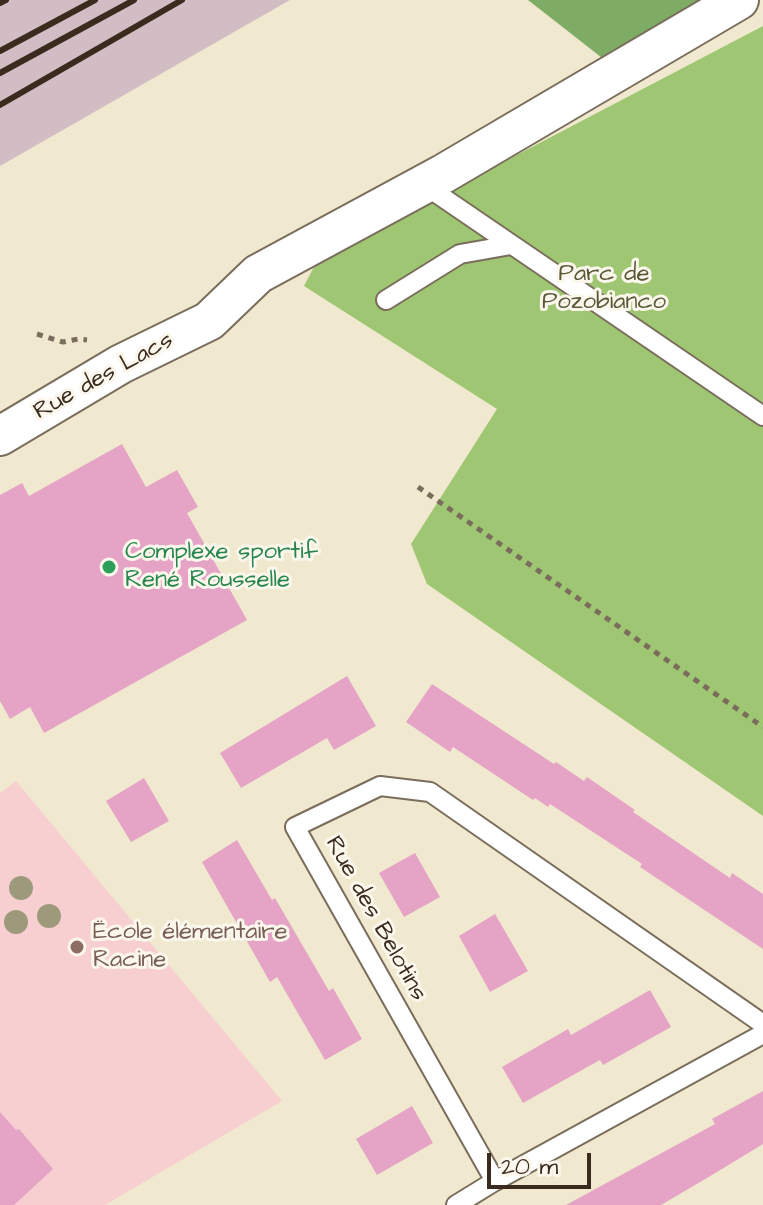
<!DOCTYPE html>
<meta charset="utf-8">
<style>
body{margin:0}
#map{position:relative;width:763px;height:1205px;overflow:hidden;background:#f0e9cf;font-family:"Architects Daughter",sans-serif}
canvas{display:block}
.scale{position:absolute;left:487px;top:1153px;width:104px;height:36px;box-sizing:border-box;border:4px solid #3b2a1e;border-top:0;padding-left:10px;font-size:24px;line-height:28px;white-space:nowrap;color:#3b2a1e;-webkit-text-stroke:6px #fbf7ec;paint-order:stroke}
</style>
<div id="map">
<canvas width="763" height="1205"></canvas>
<div class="scale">20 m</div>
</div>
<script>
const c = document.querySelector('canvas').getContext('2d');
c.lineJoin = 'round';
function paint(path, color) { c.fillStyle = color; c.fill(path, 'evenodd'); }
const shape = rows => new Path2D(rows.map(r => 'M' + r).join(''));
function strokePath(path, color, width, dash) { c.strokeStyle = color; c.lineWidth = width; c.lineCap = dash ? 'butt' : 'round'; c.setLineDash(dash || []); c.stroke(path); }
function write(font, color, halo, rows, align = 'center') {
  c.font = font + ' "Architects Daughter",sans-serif'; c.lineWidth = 6; c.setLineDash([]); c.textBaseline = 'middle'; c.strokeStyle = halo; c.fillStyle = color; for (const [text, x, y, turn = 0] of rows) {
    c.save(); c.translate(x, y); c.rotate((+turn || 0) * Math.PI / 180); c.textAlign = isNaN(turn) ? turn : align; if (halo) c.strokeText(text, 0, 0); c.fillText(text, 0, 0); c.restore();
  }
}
const built = shape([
 [16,781,282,1101,105,1205,0,1205,0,793]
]);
const industrial = shape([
 [0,0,290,0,0,166]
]);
const green = shape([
 [763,26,763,816,427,584,411,544,497,409,304,286,318,259]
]);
const forest = shape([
 [528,0,704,0,606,61]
]);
const building = shape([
 [122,444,146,487,177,470,198,507,187,513,247,620,44,733,30,707,10,719,0,701,0,495,22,483,29,496],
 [347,676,376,726,334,750,327,738,241,788,220,753],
 [432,684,554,764,556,762,584,781,587,777,635,810,633,812,730,878,732,873,763,894,763,949,640,867,642,864,550,804,548,807,535,798,533,800,453,747,450,752,406,722],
 [144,778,169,821,131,842,106,801],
 [237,840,272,900,275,898,329,991,333,988,362,1039,325,1060,277,977,270,982,202,862],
 [415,853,440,897,404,917,379,873],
 [495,914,528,971,490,992,459,936],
 [650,990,671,1027,603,1065,600,1060,523,1103,502,1067,568,1029,571,1035],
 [763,1091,763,1144,712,1175,661,1205,566,1205,715,1124,712,1119],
 [412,1106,433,1143,377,1175,356,1139],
 [0,1112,16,1130,19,1129,53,1169,14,1205,0,1205]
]);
const path = shape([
 [37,334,63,342,78,339,87,340],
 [418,487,763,727]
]);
const lane = shape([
 [423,184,763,416],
 [386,300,460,254,511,245],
 [495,1181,763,1034],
 [456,1205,495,1181,295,827,380,786,430,792,763,1024]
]);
const street = shape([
 [0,436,121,364,209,321,258,274,443,174,739,0]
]);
const rail = shape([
 [0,3,6,0],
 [0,51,95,0],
 [0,73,134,0],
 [0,105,182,0]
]);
const trees = [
 [21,888],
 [49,916],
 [16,922]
];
const markers = [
 [109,567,8,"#2e9e5b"],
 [77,947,8,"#8d6e63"]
];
const parkNames = [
 ["Parc de",604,275],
 ["Pozobianco",604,303]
];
const streetNames = [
 ["Rue des Lacs",104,377,-29],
 ["Rue des Belotins",375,919,61]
];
const leisureNames = [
 ["Complexe sportif",125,553],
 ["René Rousselle",125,581]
];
const educationNames = [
 ["Ëcole élémentaire",93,933],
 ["Racine",93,961]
];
paint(built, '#f7cfd0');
paint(industrial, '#d2bdc5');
paint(green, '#9fc773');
paint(forest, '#7fac65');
paint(building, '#e5a4c5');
strokePath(lane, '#7a6d5c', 22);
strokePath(street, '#7a6d5c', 42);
strokePath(path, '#7a6d5c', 5, [6, 6]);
strokePath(lane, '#fff', 18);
strokePath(street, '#fff', 38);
strokePath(rail, '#3b2a1e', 6);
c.fillStyle = '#9d9a7c';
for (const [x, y] of trees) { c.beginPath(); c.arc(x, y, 12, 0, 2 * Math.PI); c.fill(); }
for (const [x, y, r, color] of markers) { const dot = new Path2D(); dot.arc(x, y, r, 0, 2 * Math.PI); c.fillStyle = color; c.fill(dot); strokePath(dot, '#fbf7ec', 3); }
write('24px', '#595938', '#fbf7ec', parkNames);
write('24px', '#3b2a1e', '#fbf7ec', streetNames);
write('24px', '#27864d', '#fbf7ec', leisureNames, 'left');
write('24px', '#785e54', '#fbf7ec', educationNames, 'left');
</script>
